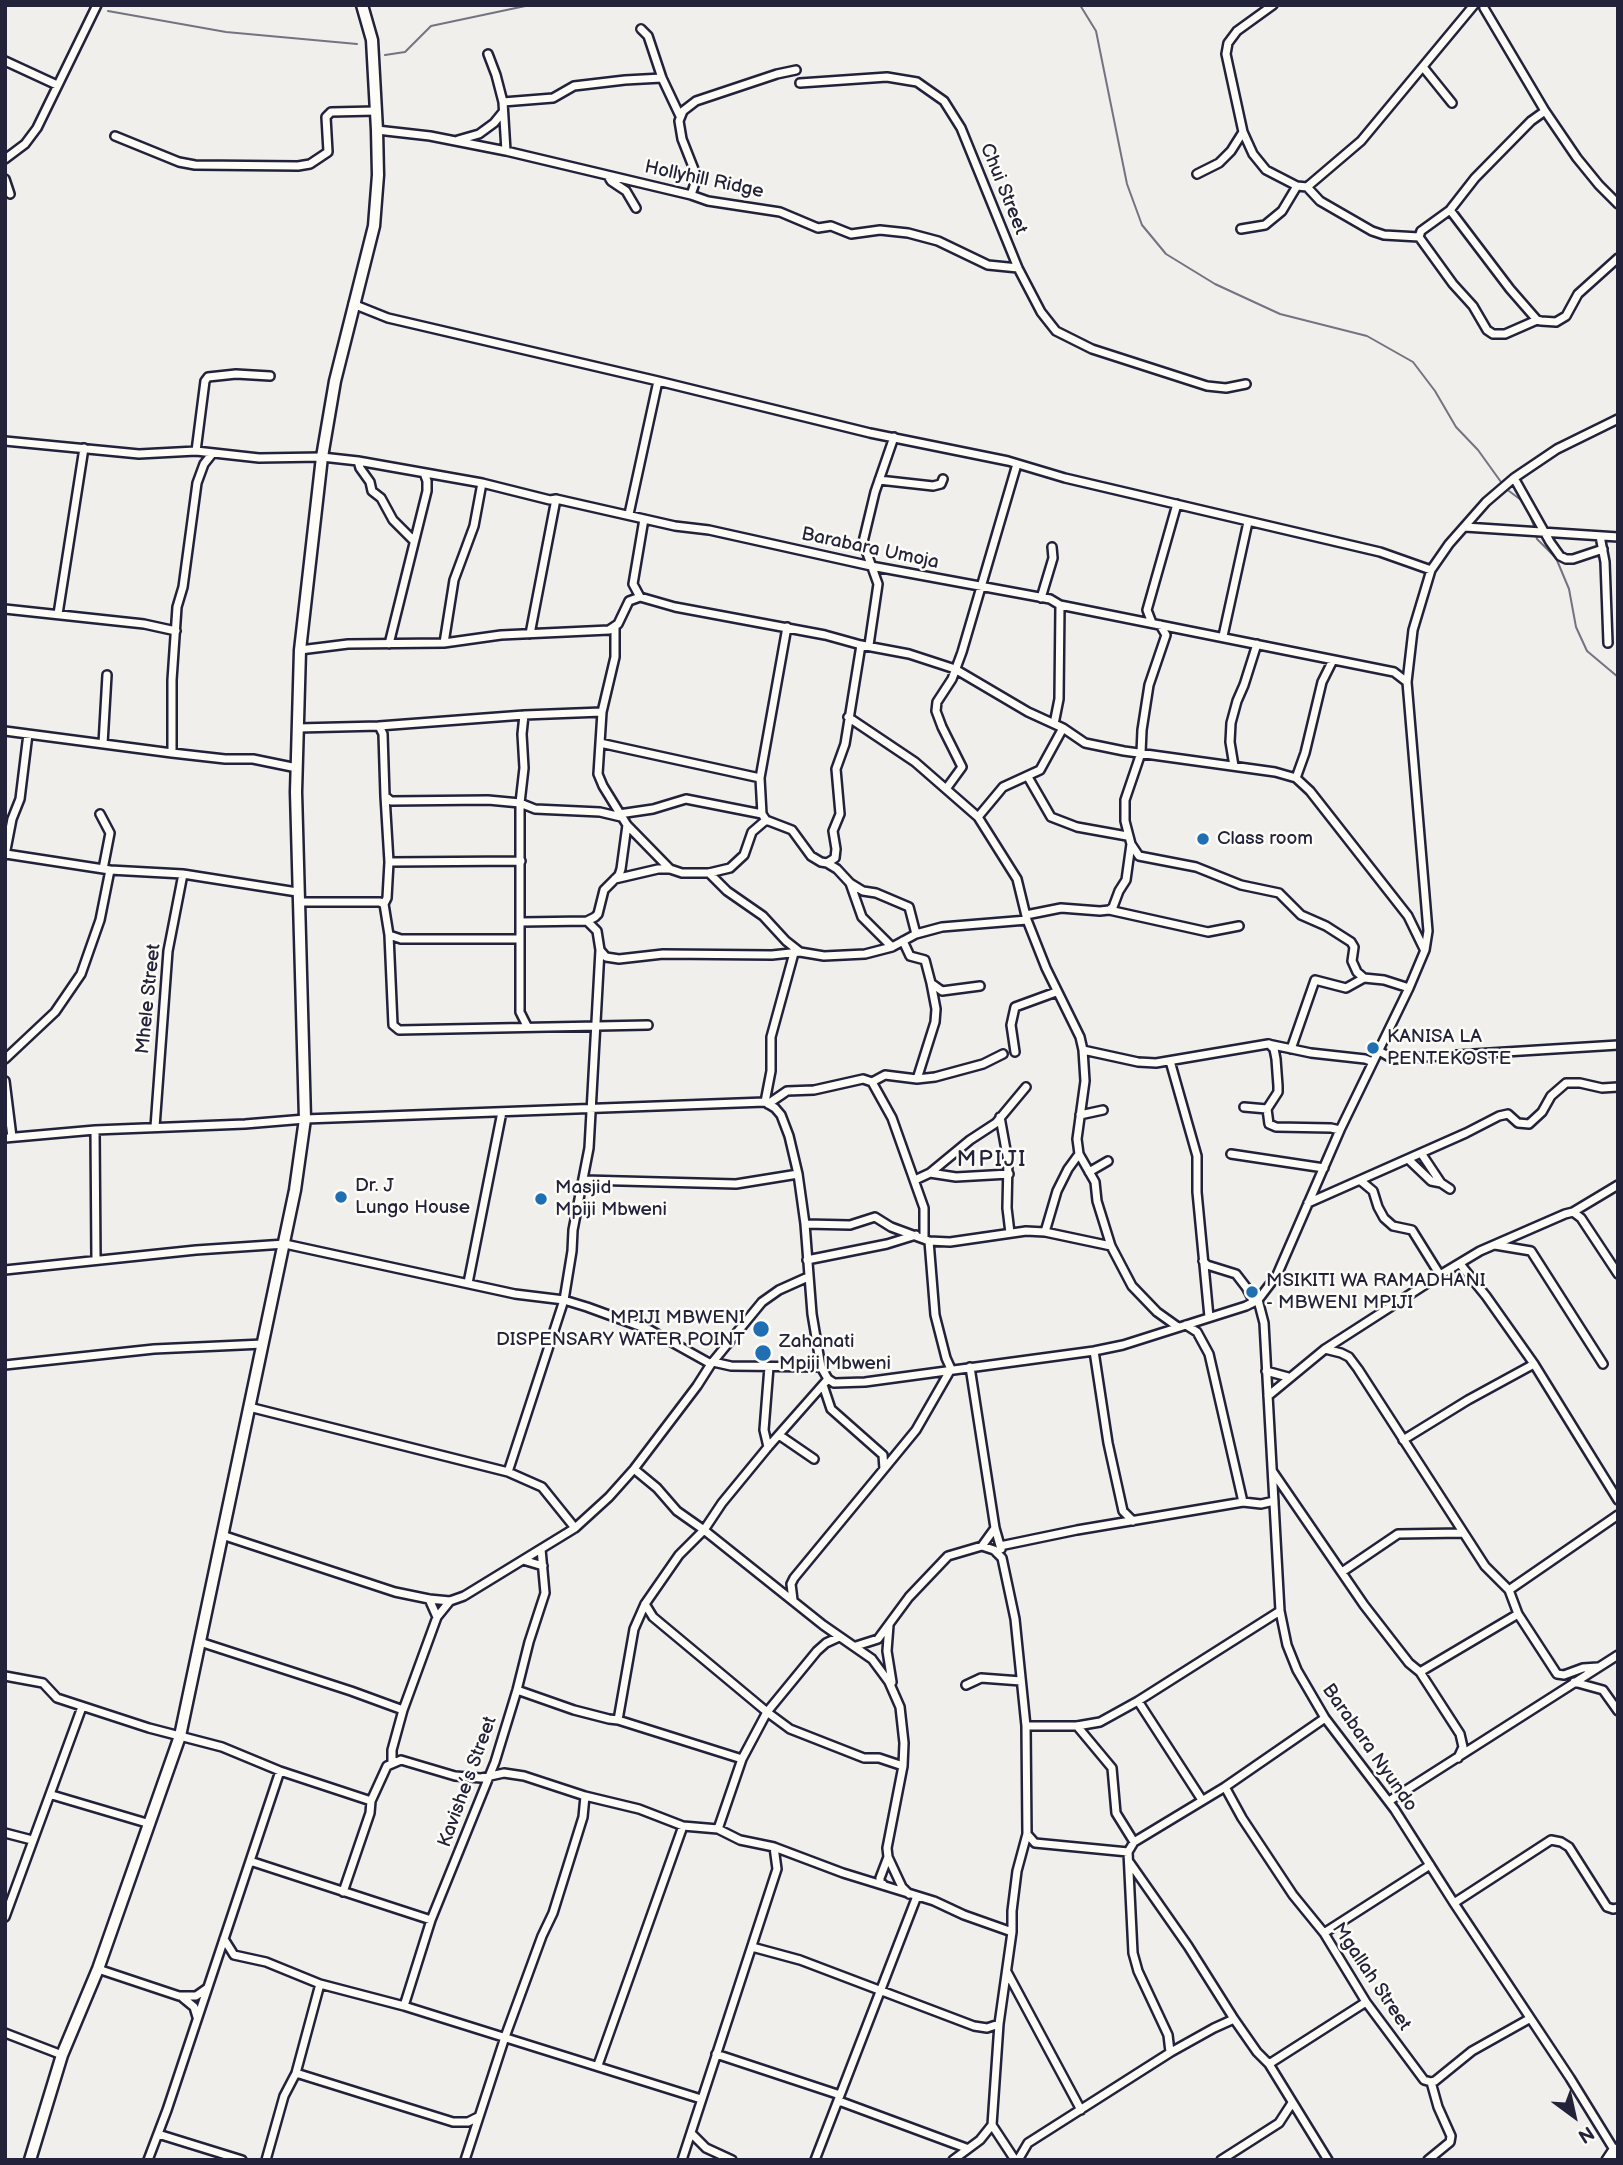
<!DOCTYPE html>
<meta charset="utf-8">
<style>
body{margin:0}
#map{position:relative;width:1623px;height:2165px;overflow:hidden;background:#f0efec;font-family:"Balsamiq Sans",sans-serif}
canvas{display:block}
.frame{position:absolute;inset:0;border:7px solid #22223b;pointer-events:none}
.north{position:absolute;left:1539px;top:2081px;width:70px;height:70px;-webkit-text-stroke:5px #fdfcf7;paint-order:stroke;rotate:147deg;font-size:19px;font-weight:700;line-height:28px;text-align:center;color:#22223b}
.north::after{content:'';display:block;margin:auto;width:24px;height:32px;background:#22223b;clip-path:polygon(50% 0,100% 100%,50% 72%,0 100%)}
</style>
<div id="map">
<canvas width="1623" height="2165"></canvas>
<div class="frame"></div>
<div class="north">N</div>
</div>
<script>
const c = document.querySelector('canvas').getContext('2d');
c.lineJoin = 'round';
const shape = rows => new Path2D(rows.map(r => 'M' + r).join(''));
function strokePath(path, color, width, dash) { c.strokeStyle = color; c.lineWidth = width; c.lineCap = dash ? 'butt' : 'round'; c.setLineDash(dash || []); c.stroke(path); }
function write(font, color, halo, rows, align = 'center') {
  c.font = font + ' "Balsamiq Sans",sans-serif'; c.lineWidth = 5; c.setLineDash([]); c.textBaseline = 'middle'; c.strokeStyle = halo; c.fillStyle = color; for (const [text, x, y, turn = 0] of rows) {
    c.save(); c.translate(x, y); c.rotate((+turn || 0) * Math.PI / 180); c.textAlign = isNaN(turn) ? turn : align; if (halo) c.strokeText(text, 0, 0); c.fillText(text, 0, 0); c.restore();
  }
}
const stream = shape([
 [1080,5,1096,31,1127,184,1142,225,1166,254,1215,284,1280,314,1367,336,1413,362,1435,391,1456,427,1478,450,1501,482],
 [108,11,226,32,357,44],
 [385,55,405,52,431,26,530,5],
 [1509,491,1525,503],
 [1527,508,1535,529],
 [1536,535,1537,539,1556,558,1569,589,1576,627,1587,651,1618,677]
]);
const street = shape([
 [1273,5,1237,31,1228,43,1226,54,1243,132,1253,154,1266,170,1297,186,1307,187,1361,141,1474,5],
 [1484,8,1545,111,1577,158,1599,185,1618,204],
 [641,29,648,36,662,78,680,116],
 [488,54,496,75,503,102,506,151],
 [5,61,57,85],
 [1423,67,1452,103],
 [800,83,887,77,917,82,944,101,961,128,1018,268,1041,312,1056,331,1092,349,1207,386,1226,388,1246,384],
 [503,102,553,98,574,86,625,80,662,78],
 [377,130,430,136,506,151,691,195,708,201,780,212,818,228,831,226,851,234,880,230,908,233,938,241,988,265,1018,268],
 [115,136,179,162,195,165,298,166,310,164,328,152,326,117,331,112,376,111],
 [458,140,479,134,494,123,503,112],
 [5,159,25,144,37,128,97,5],
 [1197,174,1219,163,1231,151,1243,132],
 [608,176,611,181,626,191,636,208],
 [5,179,10,194],
 [1307,187,1320,201,1372,231,1384,235,1419,237],
 [691,195,697,177,682,139,679,121,683,111,696,101,777,74,796,70],
 [1450,210,1510,289,1537,320,1541,321,1556,322,1566,316,1578,294,1618,258],
 [1241,229,1265,225,1282,211,1297,186],
 [353,304,388,318,658,381,870,433,1008,461,1065,478,1380,552,1431,570],
 [1537,320,1505,334,1493,334,1487,330,1473,306,1453,284,1419,237,1421,231,1450,210,1475,178,1531,121,1545,111],
 [5,441,139,454,196,451,259,458,322,457,358,461,482,483,550,500,556,499,675,526,709,530,871,566,1050,599,1060,605,1394,672,1407,682],
 [196,451,205,381,208,377,236,374,270,376],
 [358,461,360,468,370,482,372,491,381,498,393,520,413,540],
 [1514,478,1550,542,1560,556,1566,559,1573,559,1603,549],
 [879,480,933,486,941,484,943,479],
 [629,514,658,381],
 [1465,527,1618,537],
 [1600,536,1605,562,1608,643],
 [640,597,633,584,644,519],
 [1041,598,1053,558,1052,547],
 [5,609,144,624,176,631],
 [58,614,84,448],
 [1152,623,1147,610,1177,504],
 [1160,625,1166,635,1149,685,1142,730,1141,753,1125,800,1125,821,1131,844,1139,856,1196,867,1241,885,1279,893,1301,915,1326,926,1351,942,1354,947,1352,961,1357,972,1364,978],
 [615,628,615,657,602,712,598,774,603,786,627,825,670,869],
 [530,634,556,499],
 [1223,636,1248,522],
 [444,643,454,580,474,526,482,483],
 [389,644,427,491,427,481,424,473],
 [869,645,878,584,863,542,875,492,894,437],
 [300,650,348,644,444,643,501,635,609,630,618,624,629,601,640,597,675,607,825,635,861,645,909,654,955,669,1028,712,1063,728,1085,743,1124,751,1275,772,1296,778,1310,791,1408,916,1424,949],
 [524,715,522,734,524,768,520,803,520,1012,527,1026],
 [848,717,915,762,978,817,1017,879,1027,920,1046,968,1080,1037,1083,1050,1085,1081,1077,1139,1079,1154,1095,1182,1097,1201,1111,1246,1132,1286,1157,1312,1178,1327],
 [1054,724,1059,699,1060,605],
 [379,726,524,715,602,712],
 [298,728,379,726,383,734,385,796,391,801,488,800,520,803,535,809,600,812,621,817],
 [5,731,172,753,225,759,253,759,297,768],
 [600,743,760,778],
 [103,744,107,675],
 [172,753,172,680,177,607,183,587,197,483,204,464,212,454],
 [1234,766,1230,742,1231,723,1237,701,1244,685,1257,644],
 [1028,777,1051,817,1077,827,1127,836],
 [1296,778,1305,753,1322,682,1333,660],
 [946,789,962,767,942,727,936,711,937,702,952,679,962,652,1017,464],
 [100,814,110,833,103,869],
 [619,814,653,809,686,799,762,814],
 [978,817,1003,787,1040,770,1063,728],
 [766,820,762,814,760,778,787,627],
 [6,854,110,870,183,874,297,892],
 [5,855,12,819,20,799,28,734],
 [389,862,521,861],
 [827,863,837,869,850,883,863,891,876,893,909,907,916,934],
 [709,873,727,891,763,916,786,941,800,952,824,956,865,954,892,947,916,934,942,927,1027,920],
 [615,879,658,869,670,869,682,873,709,873,730,868,744,855,752,832,766,820,792,830,811,856,821,862,827,863,835,858,836,849,833,831,840,814,836,769,845,744,861,645],
 [850,883,862,917,892,947],
 [298,902,380,902,384,904,389,935,401,939,519,939],
 [384,904,387,898,389,862,385,796],
 [1109,910,1208,932,1239,926],
 [1026,915,1061,908,1100,911,1109,910,1113,907,1119,891,1126,880,1131,844],
 [587,921,597,931,600,950,606,957,619,959,663,954,772,955,800,952],
 [521,922,587,921,595,917,598,914,604,890,619,875,621,869,627,825],
 [389,935,393,1025,399,1030,648,1025],
 [903,941,910,956,925,960,931,983,942,991,980,986],
 [1291,1049,1315,980,1346,988,1364,978,1384,980,1409,988],
 [1083,1050,1138,1062,1156,1063,1268,1044,1311,1053,1365,1059,1373,1062],
 [1379,1051,1393,1059,1618,1045],
 [1015,1052,1011,1025,1015,1007,1056,992],
 [5,1059,55,1012,81,974,100,920,110,870],
 [1170,1061,1197,1156,1197,1192,1209,1317],
 [917,1079,935,1022,936,1009,931,983],
 [5,1081,12,1137],
 [872,1082,885,1075,917,1079,935,1077,983,1064,1003,1054],
 [765,1102,771,1071,771,1037,794,953],
 [768,1104,787,1091,814,1090,863,1079,872,1082,892,1118,924,1208,924,1239],
 [1244,1107,1267,1109,1269,1124,1276,1127,1331,1128,1340,1130],
 [1267,1109,1278,1092,1278,1086,1276,1059,1274,1049,1269,1044],
 [1080,1115,1103,1110],
 [1000,1117,1008,1161,1007,1208,1010,1233],
 [155,1127,168,951,183,874],
 [95,1130,96,1260],
 [5,1138,95,1130,245,1124,305,1119,765,1102,775,1108,781,1115,789,1136,798,1174,805,1224,812,1314,821,1367,828,1379,834,1383,865,1382,1094,1351,1123,1345,1246,1306,1258,1300,1277,1275,1340,1130,1409,988,1425,950,1428,931,1407,682,1413,630,1431,570,1449,544,1486,502,1514,478,1557,449,1618,419],
 [1421,1153,1441,1183,1450,1189],
 [1231,1154,1324,1168],
 [1408,1159,1431,1181,1441,1183],
 [1089,1172,1108,1161],
 [930,1173,956,1177,1009,1174],
 [584,1180,736,1184,798,1174],
 [915,1180,930,1173,970,1140,996,1123,1026,1087],
 [1361,1181,1373,1191,1378,1207,1384,1218,1393,1226,1412,1230,1440,1275],
 [1308,1203,1466,1133,1499,1116,1508,1114,1518,1123,1529,1124,1542,1112,1551,1096,1566,1083,1580,1083,1602,1088,1618,1087],
 [1573,1212,1618,1185],
 [805,1224,850,1225,875,1217,891,1227,929,1241,950,1242,1026,1231,1045,1232,1111,1246],
 [1045,1232,1057,1191,1068,1169,1079,1154],
 [1495,1245,1531,1251,1603,1364],
 [807,1260,887,1244,916,1235],
 [1203,1261,1207,1265,1236,1274,1246,1287,1254,1302],
 [1460,1264,1486,1296,1534,1364,1618,1500],
 [5,1270,196,1250,285,1244,515,1294,564,1300,587,1307,650,1330,711,1364],
 [468,1283,502,1112],
 [1258,1300,1264,1323,1280,1611,1287,1645,1297,1670,1325,1718,1395,1810,1454,1903,1570,2078,1613,2148,1616,2160],
 [1186,1325,1197,1332,1209,1354,1243,1502],
 [1325,1349,1341,1353,1349,1357,1358,1369,1485,1566,1509,1590,1518,1614,1557,1674,1564,1675,1583,1668,1598,1667],
 [1094,1351,1108,1443,1123,1511,1133,1521],
 [713,1362,731,1366,821,1367],
 [5,1365,154,1349,263,1344],
 [970,1367,995,1528,1001,1549],
 [1266,1371,1288,1377],
 [1268,1396,1325,1349,1440,1275,1480,1251,1565,1214,1573,1212,1581,1218,1618,1274],
 [249,1407,508,1472,542,1487,575,1528],
 [779,1435,814,1459],
 [1403,1440,1468,1400,1534,1364],
 [768,1447,764,1430,769,1367],
 [634,1469,657,1488,677,1511,704,1530,823,1625,872,1659,889,1682,900,1707,904,1743,903,1766,887,1848,888,1857,902,1887,909,1894],
 [884,1469,916,1430,951,1369,946,1358,935,1315,929,1241],
 [508,1472,564,1300,572,1251,573,1230,589,1148,600,950],
 [1273,1472,1364,1605,1409,1663,1420,1672,1460,1734,1463,1747,1458,1758],
 [222,1535,395,1592,429,1599,450,1601,464,1596,575,1528,609,1497,634,1469,697,1386,711,1364,762,1302,779,1290,808,1277],
 [982,1546,995,1528],
 [1000,1546,1077,1530,1243,1502,1261,1504,1274,1501],
 [523,1560,543,1566],
 [1342,1572,1398,1534,1463,1533],
 [1509,1590,1618,1515],
 [429,1599,437,1617],
 [793,1600,791,1584,794,1578,884,1469,883,1455,831,1409,823,1385],
 [645,1604,653,1617,767,1712,790,1729,864,1758,879,1758,903,1766],
 [889,1625,887,1651,892,1682],
 [200,1642,351,1691,403,1710],
 [856,1646,878,1639,909,1597,948,1556,982,1546,994,1550,1002,1558,1015,1619,1026,1726,1027,1834,1017,1871,1012,1911,1012,1932,999,2024,992,2125,1015,2160],
 [1420,1672,1518,1614],
 [5,1676,43,1683,57,1698,149,1728,222,1747,280,1771,371,1801,387,1766,401,1760,455,1776,481,1778,504,1773,524,1776,585,1796,639,1809,683,1826,718,1829,740,1840,774,1847,777,1869,682,2160],
 [1574,1682,1603,1690,1618,1711],
 [966,1685,981,1678,1021,1681],
 [517,1690,574,1710,609,1719,618,1720,742,1759],
 [1138,1701,1202,1800],
 [618,1720,634,1629,645,1604,679,1555,704,1530,722,1503,768,1447,828,1379],
 [1026,1726,1077,1726,1100,1722,1138,1701,1280,1611],
 [1077,1726,1112,1768,1116,1813,1134,1842],
 [392,1763,392,1750,403,1710,437,1617,450,1601],
 [1225,1787,1242,1818,1293,1895,1324,1933,1366,2002,1424,2080,1431,2082,1435,2081,1472,2051,1529,2019],
 [52,1795,150,1824],
 [1389,1801,1618,1655],
 [718,1829,742,1759,767,1712,817,1651,826,1643,839,1637],
 [5,1833,32,1840],
 [1027,1834,1035,1843,1128,1852,1134,1842,1225,1787,1325,1718],
 [774,1847,843,1873,934,1901,964,1915,1012,1932],
 [1128,1852,1133,1953,1138,1971,1168,2035,1170,2052],
 [250,1861,431,1920],
 [1130,1863,1188,1946,1234,2019],
 [883,1884,880,1883,880,1878,888,1857],
 [343,1892,370,1813,371,1801],
 [1454,1903,1551,1840,1561,1842,1569,1847,1607,1907,1613,1909,1618,1908],
 [5,1917,82,1707],
 [1324,1933,1430,1865],
 [224,1939,234,1955,266,1962,320,1984,404,2006,701,2099],
 [752,1947,800,1960,974,2026,987,2028,999,2024],
 [98,1969,179,1996,196,1996,206,1989],
 [1007,1972,1081,2110],
 [183,1998,194,2007,197,2017],
 [404,2006,431,1920,495,1762,517,1690,529,1642,545,1593,541,1549],
 [5,2033,62,2055],
 [716,2054,840,2095],
 [1269,2064,1366,2002],
 [598,2065,683,1826],
 [296,2073,453,2122,468,2122,478,2117],
 [839,2101,966,2148],
 [158,2134,242,2160],
 [692,2134,706,2148,732,2160],
 [148,2160,167,2110,280,1771],
 [266,2160,284,2096,296,2073,320,1984],
 [465,2160,505,2037,542,1936,553,1913,583,1817,585,1796],
 [815,2160,917,1896],
 [953,2160,980,2140,992,2125],
 [1018,2160,1028,2143,1171,2052,1214,2028,1234,2019,1257,2052,1269,2064,1328,2160],
 [1221,2160,1279,2123,1292,2103],
 [1428,2160,1450,2142,1451,2136,1438,2107,1431,2082],
 [1606,2160,1614,2148]
]);
const secondary = shape([
 [30,2160,62,2055,98,1969,180,1736,295,1190,305,1119,296,792,300,650,322,457,335,381,374,226,378,175,377,130,372,40,362,5]
]);
const markers = [
 [1203,839,7,"#1f6fb2"],
 [1373,1048,7,"#1f6fb2"],
 [341,1197,7,"#1f6fb2"],
 [541,1199,7,"#1f6fb2"],
 [1252,1292,7,"#1f6fb2"],
 [761,1329,9,"#1f6fb2"],
 [763,1353,9,"#1f6fb2"]
];
const streetNames = [
 ["Hollyhill Ridge",704,180,12],
 ["Chui Street",1003,189,68],
 ["Barabara Umoja",870,549,12],
 ["Mhele Street",149,999,-84],
 ["Barabara Nyundo",1369,1748,55],
 ["Kavishe’s Street",468,1782,-70],
 ["Mgallah Street",1371,1977,56]
];
const poiNames = [
 ["Class room",1217,839],
 ["KANISA LA",1387,1037],
 ["PENTEKOSTE",1387,1059],
 ["Dr. J",355,1186],
 ["Lungo House",355,1208],
 ["Masjid",555,1188],
 ["Mpiji Mbweni",555,1210],
 ["MSIKITI WA RAMADHANI",1266,1281],
 ["- MBWENI MPIJI",1266,1303],
 ["MPIJI MBWENI",745,1318,"right"],
 ["DISPENSARY WATER POINT",745,1340,"right"],
 ["Zahanati",779,1342],
 ["Mpiji Mbweni",779,1364]
];
const quarterNames = [
 ["MPIJI",992,1160]
];
strokePath(stream, '#737381', 2);
strokePath(street, '#22223b', 12);
strokePath(secondary, '#22223b', 15);
strokePath(street, '#fdfcf7', 7);
strokePath(secondary, '#fdfcf7', 10);
for (const [x, y, r, color] of markers) { const dot = new Path2D(); dot.arc(x, y, r, 0, 2 * Math.PI); c.fillStyle = color; c.fill(dot); strokePath(dot, '#fdfcf7', 2.5); }
write('19px', '#22223b', '#fdfcf7', streetNames);
write('19px', '#22223b', '#fdfcf7', poiNames, 'left');
c.letterSpacing = '2px';
write('23px', '#22223b', '#fdfcf7', quarterNames);
c.letterSpacing = '0px';
</script>
